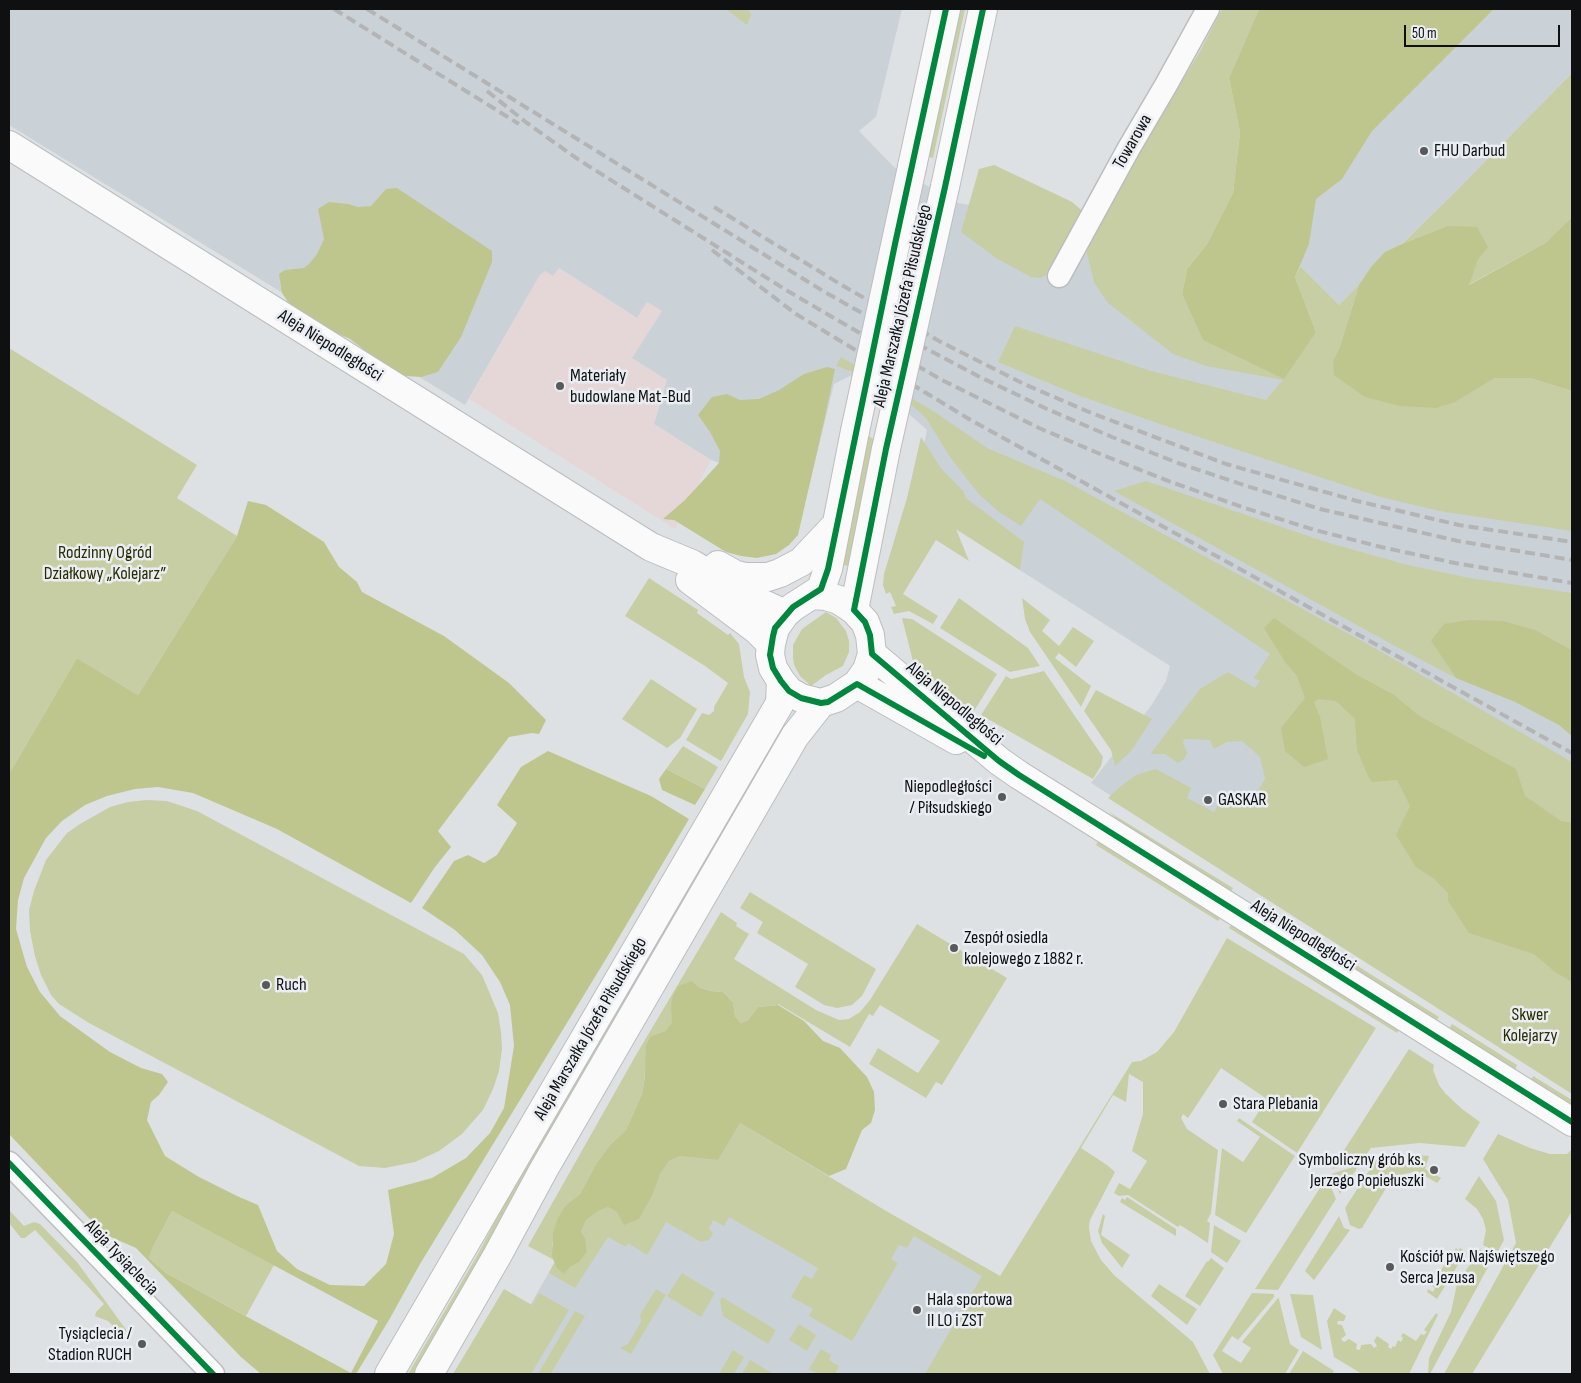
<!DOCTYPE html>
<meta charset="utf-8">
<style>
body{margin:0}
#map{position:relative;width:1581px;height:1383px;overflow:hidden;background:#dee1e3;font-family:"Sofia Sans Condensed",sans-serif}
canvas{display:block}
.frame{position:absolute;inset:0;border:10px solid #0f1012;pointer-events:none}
.scale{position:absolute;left:1404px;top:25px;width:156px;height:22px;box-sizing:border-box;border:2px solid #0f1012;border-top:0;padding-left:6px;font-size:15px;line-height:18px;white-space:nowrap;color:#0f1012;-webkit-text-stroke:4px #eaeef2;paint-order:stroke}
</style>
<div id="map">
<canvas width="1581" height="1383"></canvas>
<div class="frame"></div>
<div class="scale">50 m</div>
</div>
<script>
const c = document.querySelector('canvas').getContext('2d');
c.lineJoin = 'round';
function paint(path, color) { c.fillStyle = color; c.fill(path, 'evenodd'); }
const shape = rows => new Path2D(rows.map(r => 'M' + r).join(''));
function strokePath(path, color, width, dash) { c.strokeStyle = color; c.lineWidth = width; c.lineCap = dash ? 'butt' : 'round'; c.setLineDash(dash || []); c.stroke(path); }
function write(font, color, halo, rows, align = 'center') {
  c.font = font + ' "Sofia Sans Condensed",sans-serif'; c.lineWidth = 5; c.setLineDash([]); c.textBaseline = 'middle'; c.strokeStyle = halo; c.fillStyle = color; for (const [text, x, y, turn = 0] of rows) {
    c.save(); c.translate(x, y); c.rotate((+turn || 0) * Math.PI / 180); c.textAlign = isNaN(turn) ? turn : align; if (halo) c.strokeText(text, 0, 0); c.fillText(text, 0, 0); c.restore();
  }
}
const commercial = shape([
 [559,268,636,318,647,302,662,311,633,358,667,380,654,424,711,460,675,529,469,399,540,275,545,271]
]);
const built = shape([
 [9,9,902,9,876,117,859,131,894,167,958,203,970,205,994,165,1072,202,1192,306,1312,351,1572,393,1572,765,1226,869,1091,783,1151,706,1166,681,1170,666,907,498,920,463,927,430,901,407,850,376,834,384,807,495,711,460,654,424,667,380,632,358,662,311,647,302,637,318,559,268,553,276,545,271,540,275,465,405,9,125],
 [1494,9,1572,9,1572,73,1459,188,1339,305,1268,234],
 [664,1074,740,1123,886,1211,1000,1276,939,1374,490,1374]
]);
const green = shape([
 [726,9,748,9,751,15,747,25],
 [959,9,965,9,933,158,926,156],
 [1222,9,1259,9,1229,78,1240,132,1233,193,1207,244,1187,269,1182,294,1203,340,1316,332,1295,277,1300,266,1339,305,1359,285,1340,346,1333,362,1455,402,1495,378,1530,378,1572,391,1572,531,1439,511,1377,496,1166,426,1080,396,998,362,1015,326,1151,371,1266,400,1283,380,1206,366,1173,354,1107,302,1094,282,1087,254,1088,239,1200,51],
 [1572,73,1572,217,1555,235,1547,242,1468,285,1478,260,1487,247,1447,226,1402,244,1459,188],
 [994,165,1072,202,1082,211,1052,270,1047,275,1040,278,1031,277,996,258,961,232,979,169],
 [9,348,197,465,177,498,237,536,138,695,77,658,9,774],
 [841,357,935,412,987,448,1065,481,1373,647,1572,762,1572,1094,1108,798,1121,786,1136,775,1156,769,1191,788,1187,798,1214,812,1220,801,1235,805,1255,796,1265,779,1260,757,1242,741,1227,742,1214,749,1210,740,1184,739,1183,742,1187,753,1184,759,1178,763,1165,754,1152,754,1151,753,1200,689,1228,672,1255,688,1260,681,1254,678,1270,654,1040,499,1021,526,999,512,980,495,970,483,950,457,926,418,906,400,867,377,836,366],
 [868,435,874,440,849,566,842,565],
 [921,437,940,467,963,491,966,498,1024,542,1020,570,956,529,969,561,936,540,903,594,938,616,933,624,909,611,894,614,891,607,896,606,890,592,886,594,883,585,884,574,907,498],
 [1146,481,1329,543,1408,565,1470,578,1572,593,1572,650,1535,630,1431,641,1456,678,1395,646,1114,491],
 [649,578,698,610,697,613,728,635,730,633,739,644,744,677,750,692,748,714,721,761,686,740,702,713,709,715,714,711,714,707,728,683,705,666,625,616],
 [959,598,1028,648,1040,666,1010,672,940,628],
 [1022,598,1050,620,1042,631,1059,646,1073,627,1094,641,1076,667,1059,653,1055,658,1091,686,1081,707,1030,632,1025,619],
 [826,612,836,618,846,631,849,641,849,652,843,666,826,675,811,686,800,676,794,665,793,657,793,645,802,629],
 [902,618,912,619,997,674,974,711,949,695,915,669],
 [1044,671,1103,757,1101,766,1093,779,981,715,1006,676,1011,679],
 [651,679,697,709,680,738,667,748,622,719],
 [1096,690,1152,719,1131,751,1115,766,1111,750,1084,711],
 [776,732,782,736,417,1374,408,1374,478,1254,520,1174],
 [683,746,718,767,705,789,666,769],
 [146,800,167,801,197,811,464,954,482,975,498,1013,501,1032,502,1049,499,1071,493,1089,483,1110,462,1134,439,1151,415,1162,385,1168,359,1166,89,1023,59,1004,51,995,41,975,35,956,30,931,29,910,34,891,46,860,67,833,80,824,110,807,128,802],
 [1109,812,1233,888,1230,893,1120,822],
 [1098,841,1221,917,1218,921,1096,845],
 [750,892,876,969,862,996,852,1005,837,1008,824,1005,795,987,808,964,757,933,763,922,740,908],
 [1254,901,1439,1017,1436,1021,1251,906],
 [721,912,737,923,736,926,749,934,734,959,816,1010,839,1020,849,1019,860,1012,870,1000,917,924,1007,978,942,1085,936,1082,926,1098,869,1064,878,1048,918,1073,940,1041,880,1005,873,1016,869,1014,850,1047,778,1004,778,1005,758,1007,748,1020,741,1023,735,1016,733,1002,723,992,711,991,700,988,692,981,671,1010,673,1023,665,1031,651,1036,642,1094,626,1130,610,1145,596,1164,580,1194,566,1205,552,1243,554,1260,528,1246,636,1055],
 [1232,924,1400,1028,1397,1033,1229,928],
 [1227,938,1376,1028,1297,1153,1252,1122,1267,1099,1221,1068,1188,1118,1183,1114,1181,1118,1187,1129,1218,1150,1211,1213,1207,1221,1210,1223,1208,1243,1180,1225,1178,1227,1128,1195,1119,1196,1114,1193,1119,1183,1130,1189,1147,1161,1132,1151,1143,1114,1143,1082,1129,1074,1126,1102,1113,1095,1081,1148,1107,1165,1115,1172,1090,1220,1089,1227,1091,1241,1101,1260,1114,1275,1193,1342,1210,1374,925,1374,982,1276,914,1236,907,1248,899,1245,891,1259,898,1263,852,1341,809,1316,813,1309,791,1297,804,1275,812,1279,818,1268,729,1217,724,1226,713,1220,709,1229,713,1233,709,1240,701,1242,666,1222,647,1255,628,1243,626,1247,608,1237,575,1288,549,1273,554,1263,556,1267,564,1274,570,1267,579,1262,587,1252,585,1238,581,1232,586,1220,598,1211,608,1207,617,1212,639,1219,653,1194,660,1174,669,1161,680,1156,718,1160,740,1123,886,1211,1000,1276,1132,1062,1141,1061,1157,1052,1174,1032],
 [1452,1024,1517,1065,1515,1070,1449,1029],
 [1409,1049,1434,1065,1433,1070,1439,1085,1445,1093,1462,1109,1480,1122,1465,1147,1419,1143,1371,1148,1363,1159,1332,1169],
 [1533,1076,1572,1100,1572,1106,1531,1080],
 [1239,1118,1295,1156,1246,1233,1215,1215,1222,1148,1243,1162,1260,1137,1237,1121],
 [1498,1134,1530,1148,1550,1154,1567,1154,1572,1149,1572,1211,1472,1374,1444,1374,1516,1243,1508,1200,1483,1159],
 [1417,1155,1429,1156,1425,1169,1441,1178,1437,1183,1417,1171,1401,1175,1393,1179,1388,1185,1362,1228,1359,1229,1350,1225,1345,1208,1376,1160],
 [1359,1165,1340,1194,1331,1174],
 [1479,1176,1496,1201,1504,1240,1497,1253,1483,1245,1486,1230,1483,1219,1477,1209,1465,1199],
 [1327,1177,1336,1199,1278,1290,1255,1289],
 [1127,1197,1176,1229,1176,1236,1120,1202,1122,1198,1125,1200],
 [10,1211,24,1226,34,1222,40,1224,77,1262,127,1331,121,1334,108,1321,95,1316,96,1312,104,1304,35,1230,25,1238,21,1238,9,1223],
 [172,1211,274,1265,246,1316,166,1273,149,1258,152,1249],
 [1103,1214,1105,1216,1101,1235,1130,1255,1122,1268,1102,1243,1098,1231],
 [1339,1216,1344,1228,1350,1230,1314,1280,1305,1271],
 [1214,1225,1241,1241,1227,1263,1211,1252],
 [1456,1248,1458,1250,1460,1248,1466,1252,1437,1299,1427,1292,1428,1289,1433,1292,1435,1288,1431,1285,1437,1276,1441,1278,1444,1274,1440,1272,1446,1262,1449,1264,1452,1260,1450,1258],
 [1480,1249,1493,1258,1430,1374,1428,1374,1429,1358,1451,1312,1457,1284],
 [1211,1258,1224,1268,1200,1306,1185,1296,1207,1261,1208,1262],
 [682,1273,715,1293,701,1317,667,1296],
 [1159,1284,1197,1309,1187,1325,1151,1296],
 [504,1289,532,1305,539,1293,569,1310,531,1374,453,1374],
 [656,1289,666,1295,631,1354,620,1348,628,1344,641,1322,640,1315],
 [1252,1293,1274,1294,1274,1297,1238,1340,1232,1336,1222,1351,1241,1363,1251,1348,1242,1342,1278,1298,1279,1299,1290,1344,1299,1350,1285,1374,1223,1374,1213,1355],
 [1290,1294,1313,1295,1322,1350,1301,1337],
 [722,1297,776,1330,768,1344,723,1316,720,1302],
 [1334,1308,1346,1316,1344,1321,1338,1321,1337,1324,1342,1325,1346,1335,1341,1339,1344,1342,1349,1339,1357,1344,1356,1349,1360,1350,1361,1345,1371,1344,1374,1348,1377,1346,1374,1341,1377,1336,1389,1344,1388,1347,1391,1349,1393,1346,1395,1347,1398,1340,1401,1342,1403,1338,1401,1336,1403,1333,1416,1341,1421,1334,1424,1335,1427,1332,1424,1330,1436,1313,1438,1315,1409,1374,1362,1374,1334,1357,1327,1321],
 [575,1311,585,1316,551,1373,553,1374,538,1374],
 [799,1324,816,1335,807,1351,789,1340],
 [821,1349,831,1355,829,1360,839,1366,835,1374,818,1374,809,1369],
 [733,1350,744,1357,734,1374,719,1374],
 [1303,1351,1334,1371,1332,1374,1289,1374],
 [750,1360,773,1374,742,1374]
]);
const forest = shape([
 [1259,9,1494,9,1372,131,1342,179,1316,199,1309,244,1295,277,1316,332,1284,379,1203,340,1182,294,1187,269,1207,244,1233,193,1240,132,1229,78],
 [397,188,492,251,492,262,461,337,438,372,421,377,406,376,395,373,350,339,327,329,292,308,282,293,279,274,285,270,304,268,309,264,317,254,324,239,318,209,329,202,348,204,358,207,371,206,386,189],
 [1572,217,1572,391,1530,378,1495,378,1455,402,1436,408,1400,406,1365,397,1334,375,1333,362,1340,346,1359,285,1371,267,1385,252,1402,244,1447,226,1477,227,1488,247,1478,260,1469,285,1547,242],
 [827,367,835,369,825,417,798,535,789,545,776,554,757,558,741,556,726,552,674,520,663,519,685,500,719,463,720,451,710,432,698,415,712,397,727,394,740,400,759,399,779,390,804,374],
 [248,501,266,505,324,542,339,567,357,582,362,592,444,636,509,683,546,720,539,734,532,733,509,737,438,831,451,847,435,867,411,903,277,829,193,793,158,787,135,789,107,796,85,805,62,821,46,838,24,878,18,900,16,929,27,967,40,992,60,1016,110,1052,141,1068,162,1074,168,1082,159,1095,151,1102,147,1120,165,1156,199,1177,237,1196,258,1205,277,1251,297,1269,330,1285,364,1286,386,1264,394,1234,388,1190,432,1178,466,1158,490,1133,504,1108,514,1046,510,1005,500,982,482,955,455,930,422,908,454,861,468,855,484,863,497,855,517,823,497,805,521,767,548,751,651,796,689,819,612,949,420,1264,389,1320,356,1374,261,1374,241,1357,136,1248,104,1234,9,1134,9,774,77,658,138,695,237,536],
 [172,1211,378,1321,351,1373,166,1273,149,1258,152,1249],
 [1274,618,1357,675,1394,695,1418,715,1516,769,1525,796,1561,821,1572,823,1572,982,1555,972,1534,954,1469,933,1448,901,1448,893,1434,879,1416,867,1396,835,1410,806,1397,780,1372,782,1368,776,1357,750,1355,719,1336,701,1319,699,1314,702,1320,717,1328,759,1304,767,1285,751,1281,728,1305,698,1297,676,1285,662,1264,628],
 [1469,620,1503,621,1535,630,1572,650,1572,736,1559,725,1515,702,1456,678,1431,641,1444,624],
 [666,769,705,789,695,805,662,790,659,779],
 [692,981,700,988,711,991,723,992,733,1002,735,1016,741,1023,748,1020,758,1007,778,1005,804,1021,823,1041,840,1048,867,1077,874,1092,875,1110,871,1123,862,1130,846,1169,829,1176,740,1123,718,1160,680,1156,669,1161,660,1174,653,1194,639,1219,624,1225,617,1212,608,1207,598,1211,586,1220,581,1232,585,1238,587,1252,579,1262,570,1267,564,1274,556,1267,552,1256,553,1233,558,1218,566,1205,580,1194,596,1164,610,1145,626,1130,642,1094,645,1076,646,1045,651,1036,665,1031,672,1023,671,1010,672,998,678,986]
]);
const street = shape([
 [1059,276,1129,148,1166,85,1208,9],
 [9,1163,213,1374]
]);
const secondary = shape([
 [9,145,651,547,692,564,750,598,785,614],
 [912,167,946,9],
 [945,187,983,9],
 [718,565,736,575,745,577,768,577,780,573,801,562,837,524],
 [690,580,757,630,771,644],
 [813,595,826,596,839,600,854,610,865,622,870,635,872,654,867,670,857,684,836,698,821,703,801,698,789,691,781,681,773,668,770,655,771,644,775,628,785,614,793,607,821,589,828,569,855,431],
 [854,610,886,449],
 [872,654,999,761,1019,775,1572,1122],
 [857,684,956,740],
 [389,1374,780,703,781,681],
 [429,1374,497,1256,544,1169,795,736,821,703]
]);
const rail = shape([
 [334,9,519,124],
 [367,9,823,291,908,339,980,377,1047,409,1112,437,1178,463,1247,486,1320,509,1458,541,1572,560],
 [487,91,527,123,579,160,786,290,870,339,942,380,1039,428,1105,456,1171,482,1245,508,1315,530,1381,547,1455,563,1572,583],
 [714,207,840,284,939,341,1024,384,1089,412,1226,464,1357,501,1459,525,1572,542],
 [712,250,796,314,969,419,1572,753]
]);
const secondaryBridge = shape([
 [855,431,912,167],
 [886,449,945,187]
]);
const cycleway = shape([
 [946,9,895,244,828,569,821,589,793,607,775,628,773,636,770,655,773,668,781,681,789,691,801,698,821,703,828,702,857,684,984,756],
 [983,9,945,187,886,449,854,610,865,622,870,635,872,654,999,761,1019,775,1572,1122],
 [9,1163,213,1374]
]);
const markers = [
 [1424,151,5,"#57595b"],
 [560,386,5,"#57595b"],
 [1002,797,5,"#57595b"],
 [1208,800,5,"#57595b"],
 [954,948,5,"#57595b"],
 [266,985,5,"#57595b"],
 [1223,1104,5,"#57595b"],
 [1434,1170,5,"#57595b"],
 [1390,1267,5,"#57595b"],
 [917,1310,5,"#57595b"],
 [142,1344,5,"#57595b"]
];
const streetNames = [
 ["Towarowa",1133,142,-60],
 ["Aleja Marszałka Józefa Piłsudskiego",903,306,-77],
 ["Aleja Niepodległości",330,346,32],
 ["Aleja Niepodległości",954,704,40],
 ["Aleja Niepodległości",1303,936,32],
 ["Aleja Marszałka Józefa Piłsudskiego",591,1029,-60],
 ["Aleja Tysiąclecia",121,1258,46]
];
const poiNames = [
 ["FHU Darbud",1434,151],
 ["Materiały",570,376],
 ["budowlane Mat-Bud",570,397],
 ["Niepodległości",992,787,"right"],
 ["/ Piłsudskiego",992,808,"right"],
 ["GASKAR",1218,800],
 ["Zespół osiedla",964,938],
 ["kolejowego z 1882 r.",964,959],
 ["Ruch",276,985],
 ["Stara Plebania",1233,1104],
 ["Symboliczny grób ks.",1424,1160,"right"],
 ["Jerzego Popiełuszki",1424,1181,"right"],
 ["Kościół pw. Najświętszego",1400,1257],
 ["Serca Jezusa",1400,1278],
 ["Hala sportowa",927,1300],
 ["II LO i ZST",927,1321],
 ["Tysiąclecia /",132,1334,"right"],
 ["Stadion RUCH",132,1355,"right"]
];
const parkNames = [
 ["Rodzinny Ogród",105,553],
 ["Działkowy „Kolejarz”",105,574],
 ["Skwer",1530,1015],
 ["Kolejarzy",1530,1036]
];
paint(commercial, '#e5d7d8');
paint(built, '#cbd2d7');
paint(green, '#c7cea4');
paint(forest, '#bec68e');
strokePath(street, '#bbbebf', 25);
strokePath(secondary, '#bbbebf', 30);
strokePath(street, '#fafafb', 22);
strokePath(secondary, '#fafafb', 28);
strokePath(rail, '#b4b4b5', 4, [10, 5]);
strokePath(secondaryBridge, '#bbbebf', 30, []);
strokePath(secondaryBridge, '#fafafb', 28);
strokePath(cycleway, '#00873e', 6);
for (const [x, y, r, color] of markers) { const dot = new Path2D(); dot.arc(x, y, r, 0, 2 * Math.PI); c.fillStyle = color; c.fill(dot); strokePath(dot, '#eaeef2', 2); }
write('18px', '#0f1012', '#eaeef2', streetNames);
write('18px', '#0f1012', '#eaeef2', poiNames, 'left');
write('18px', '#292d01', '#eaeef2', parkNames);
</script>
